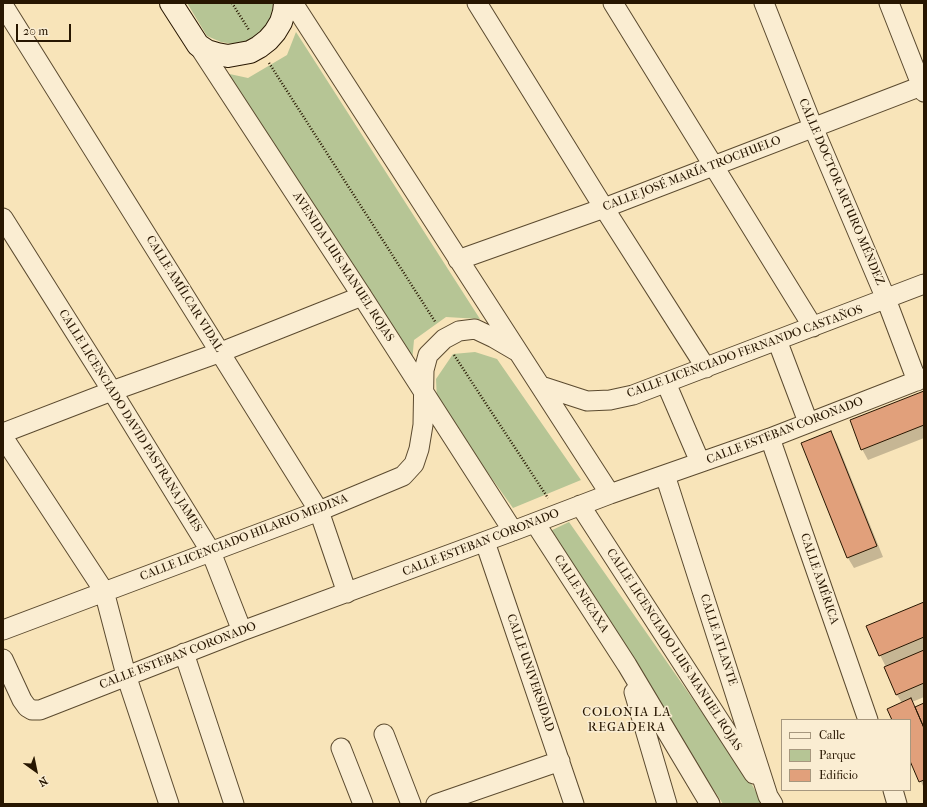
<!DOCTYPE html>
<meta charset="utf-8">
<style>
body{margin:0}
#map{position:relative;width:927px;height:807px;overflow:hidden;background:#f8e4b9;font-family:"IM FELL French Canon",serif}
canvas{display:block}
.frame{position:absolute;inset:0;border:4px solid #271601;pointer-events:none}
.legend{position:absolute;left:781px;top:719px;width:130px;height:72px;box-sizing:border-box;background:#faedd2;border:1px solid #a6977e;margin:0;padding:5px 7px;list-style:none;font-size:12px;color:#271601}
.legend li{display:flex;align-items:center;gap:8px;height:20px}
.legend b{width:20px;border:1px solid #a6977e}
.north{position:absolute;left:16px;top:751px;width:40px;height:40px;-webkit-text-stroke:3px #faedd2;paint-order:stroke;rotate:147deg;font-size:11px;font-weight:700;line-height:16px;text-align:center;color:#271601}
.north::after{content:'';display:block;margin:auto;width:14px;height:18px;background:#271601;clip-path:polygon(50% 0,100% 100%,50% 72%,0 100%)}
.scale{position:absolute;left:16px;top:24px;width:55px;height:18px;box-sizing:border-box;border:2px solid #271601;border-top:0;padding-left:5px;font-size:12px;line-height:14px;white-space:nowrap;color:#271601;-webkit-text-stroke:3px #faedd2;paint-order:stroke}
</style>
<div id="map">
<canvas width="927" height="807"></canvas>
<div class="frame"></div>
<ul class="legend">
<li><b style="height:5px;background:#faedd2"></b>Calle</li>
<li><b style="height:11px;background:#b6c595"></b>Parque</li>
<li><b style="height:11px;background:#e1a07b"></b>Edificio</li>
</ul>
<div class="north">N</div>
<div class="scale">20 m</div>
</div>
<script>
const c = document.querySelector('canvas').getContext('2d');
c.lineJoin = 'round';
function paint(path, color) { c.fillStyle = color; c.fill(path, 'evenodd'); }
const shape = rows => new Path2D(rows.map(r => 'M' + r).join(''));
function strokePath(path, color, width, dash) { c.strokeStyle = color; c.lineWidth = width; c.lineCap = dash ? 'butt' : 'round'; c.setLineDash(dash || []); c.stroke(path); }
function write(font, color, halo, rows, align = 'center') {
  c.font = font + ' "IM FELL French Canon",serif'; c.lineWidth = 3; c.setLineDash([]); c.textBaseline = 'middle'; c.strokeStyle = halo; c.fillStyle = color; for (const [text, x, y, turn = 0] of rows) {
    c.save(); c.translate(x, y); c.rotate((+turn || 0) * Math.PI / 180); c.textAlign = isNaN(turn) ? turn : align; if (halo) c.strokeText(text, 0, 0); c.fillText(text, 0, 0); c.restore();
  }
}
const green = shape([
 [187,3,273,3,270,23,253,37,239,45,221,42,207,36],
 [296,32,480,319,446,317,414,340,412,362,225,73,248,78,287,55],
 [475,352,497,359,581,480,513,508,437,402,436,379,453,354],
 [569,522,748,778,763,804,723,804,546,533]
]);
const shadow = shape([
 [924,392,924,438,868,460,862,449],
 [831,433,837,443,883,557,854,568,848,558],
 [924,603,924,697,912,702,915,708,924,704,924,788,910,759,910,720,893,720,902,703,897,695,886,667,880,655]
]);
const building = shape([
 [924,391,924,425,861,450,850,420,924,391],
 [831,431,877,546,847,558,801,443,831,431],
 [924,602,924,637,879,656,866,626,924,602],
 [924,650,924,683,896,695,884,667,924,650],
 [911,698,924,728,924,780,919,782,910,761,910,720,892,720,887,709,911,698],
 [924,703,924,728,915,707,924,703]
]);
const path = shape([
 [232,3,249,30],
 [269,63,436,323],
 [454,355,548,498]
]);
const street = shape([
 [293,3,610,494],
 [477,3,604,208,706,368],
 [613,3,813,327],
 [764,3,813,127,886,299,917,381],
 [889,3,924,92],
 [3,5,319,511,347,593],
 [198,45,362,296,513,531],
 [3,218,112,391,211,552,242,631],
 [458,260,604,208,924,85],
 [777,340,808,422],
 [666,383,700,462],
 [541,386,587,401,610,400,633,395,924,284],
 [3,433,112,391,221,352,362,296],
 [3,437,104,591,126,675,169,804],
 [770,438,868,720],
 [665,475,768,796,773,804],
 [580,505,754,774],
 [535,523,627,665,710,804],
 [485,542,574,804],
 [3,630,319,511,403,476,414,464,419,449,423,425,424,370,428,355,444,339,459,331,475,329,494,338,518,352],
 [184,653,234,804],
 [3,659,22,700,27,707,32,710,40,710,242,631,513,531,610,494,770,438,924,378],
 [634,692,667,804],
 [384,734,411,804],
 [341,748,363,804],
 [893,790,897,804],
 [436,804,560,761]
]);
const secondary = shape([
 [171,3,198,45,207,51,217,54,228,56,250,52,259,47,268,40,275,32,281,22,284,12,285,3]
]);
const streetNames = [
 ["CALLE JOSÉ MARÍA TROCHUELO",692,174,-21],
 ["CALLE DOCTOR ARTURO MÉNDEZ",841,192,67],
 ["AVENIDA LUIS MANUEL ROJAS",343,267,57],
 ["CALLE AMÍLCAR VIDAL",184,294,58],
 ["CALLE LICENCIADO FERNANDO CASTAÑOS",745,352,-20],
 ["CALLE LICENCIADO DAVID PASTRANA JAMES",130,421,58],
 ["CALLE ESTEBAN CORONADO",785,431,-21],
 ["CALLE LICENCIADO HILARIO MEDINA",244,538,-21],
 ["CALLE ESTEBAN CORONADO",481,543,-21],
 ["CALLE AMÉRICA",819,579,71],
 ["CALLE NECAXA",581,594,57],
 ["CALLE ATLANTE",718,640,72],
 ["CALLE LICENCIADO LUIS MANUEL ROJAS",674,650,57],
 ["CALLE ESTEBAN CORONADO",178,656,-21],
 ["CALLE UNIVERSIDAD",530,673,71]
];
const neighbourhoodNames = [
 ["COLONIA LA",627,713],
 ["REGADERA",627,728]
];
paint(green, '#b6c595');
paint(shadow, '#0003');
paint(building, '#e1a07b');
strokePath(building, '#271601', 1);
strokePath(street, '#5b4a2f', 21);
strokePath(secondary, '#271601', 24);
strokePath(path, '#271601', 2.5, [1, 2]);
strokePath(street, '#faedd2', 19);
strokePath(secondary, '#faedd2', 22);
write('12px', '#271601', '#faedd2', streetNames);
c.letterSpacing = '1px';
write('13px', '#271601', '#faedd2', neighbourhoodNames);
c.letterSpacing = '0px';
</script>
